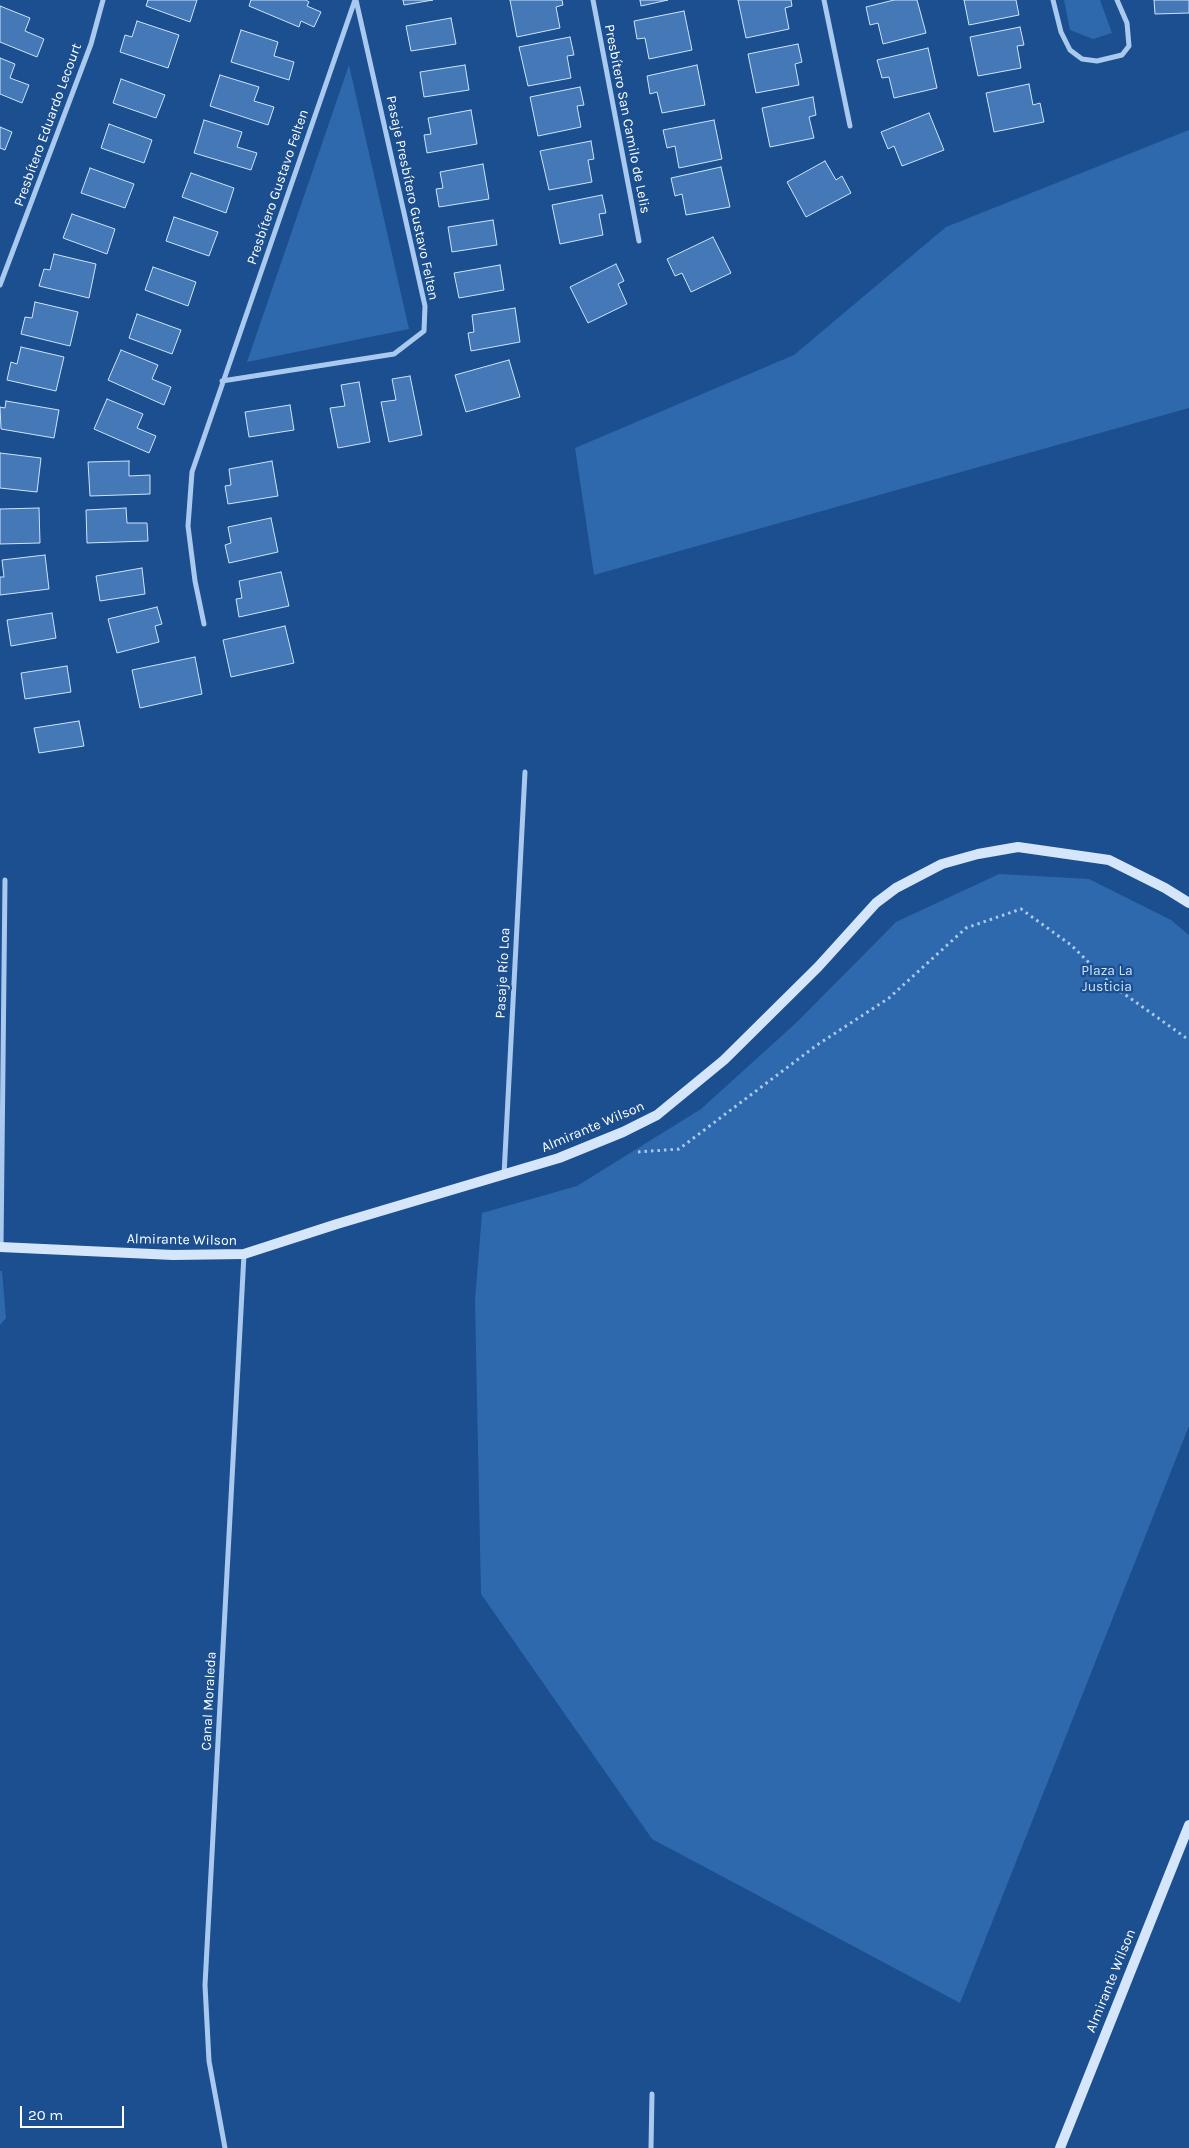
<!DOCTYPE html>
<meta charset="utf-8">
<style>
body{margin:0}
#map{position:relative;width:1189px;height:2148px;overflow:hidden;background:#1b4f8f;font-family:Karla,sans-serif}
canvas{display:block}
.scale{position:absolute;left:20px;top:2106px;width:104px;height:22px;box-sizing:border-box;border:2px solid #fff;border-top:0;padding-left:6px;font-size:15px;line-height:18px;white-space:nowrap;color:#fff;-webkit-text-stroke:4px #1b4f8f;paint-order:stroke}
</style>
<div id="map">
<canvas width="1189" height="2148"></canvas>
<div class="scale">20 m</div>
</div>
<script>
const c = document.querySelector('canvas').getContext('2d');
c.lineJoin = 'round';
function paint(path, color) { c.fillStyle = color; c.fill(path, 'evenodd'); }
const shape = rows => new Path2D(rows.map(r => 'M' + r).join(''));
function strokePath(path, color, width, dash) { c.strokeStyle = color; c.lineWidth = width; c.lineCap = dash ? 'butt' : 'round'; c.setLineDash(dash || []); c.stroke(path); }
function write(font, color, halo, rows, align = 'center') {
  c.font = font + ' Karla,sans-serif'; c.lineWidth = 4.5; c.setLineDash([]); c.textBaseline = 'middle'; c.strokeStyle = halo; c.fillStyle = color; for (const [text, x, y, turn = 0] of rows) {
    c.save(); c.translate(x, y); c.rotate((+turn || 0) * Math.PI / 180); c.textAlign = isNaN(turn) ? turn : align; if (halo) c.strokeText(text, 0, 0); c.fillText(text, 0, 0); c.restore();
  }
}
const green = shape([
 [1064,0,1100,0,1112,33,1093,39,1070,30],
 [349,65,409,329,247,362],
 [1189,130,1189,408,594,575,575,448,794,355,946,227],
 [999,874,1089,879,1171,920,1189,935,1189,1426,960,2003,652,1839,481,1594,475,1301,482,1213,577,1186,701,1109,797,1022,896,922],
 [0,1271,2,1271,6,1318,0,1325]
]);
const building = shape([
 [148,0,197,0,190,22,146,6,148,0],
 [251,0,306,0,309,2,307,6,321,12,314,27,301,21,299,27,249,6,251,0],
 [403,0,433,0,404,5,403,0],
 [510,0,562,0,563,5,556,7,560,28,517,37,510,0],
 [640,0,668,0,641,6,640,0],
 [738,0,791,0,792,6,785,8,789,29,746,38,738,0],
 [894,0,917,0,926,33,883,44,878,23,870,25,866,7,894,0],
 [964,0,1016,0,1019,15,969,25,964,0],
 [1154,0,1189,0,1189,13,1155,14,1154,0],
 [0,6,30,18,25,31,44,39,37,57,0,42,0,6],
 [684,11,692,50,649,59,645,38,637,39,634,21,684,11],
 [451,18,456,44,411,51,406,26,451,18],
 [137,21,179,35,168,68,120,52,125,35,132,37,137,21],
 [1020,27,1024,45,1017,46,1021,68,978,76,970,37,1020,27],
 [241,30,278,42,274,56,294,62,289,80,231,62,241,30],
 [570,37,574,55,567,56,571,78,528,86,519,47,570,37],
 [798,44,802,62,795,64,799,85,756,93,748,54,798,44],
 [928,48,937,88,894,98,889,77,882,78,877,60,928,48],
 [0,58,15,64,10,78,29,85,22,103,0,94,0,58],
 [465,65,469,90,424,97,420,72,465,65],
 [697,65,705,105,662,113,657,92,650,94,647,76,697,65],
 [220,75,259,87,254,101,274,107,268,125,210,106,220,75],
 [121,79,165,95,156,118,113,103,121,79],
 [1029,84,1033,105,1040,103,1044,122,994,132,986,93,1029,84],
 [580,87,584,105,577,106,581,127,538,136,530,97,580,87],
 [813,97,816,115,809,117,814,138,770,147,762,108,813,97],
 [471,110,477,144,427,153,424,135,431,134,428,118,471,110],
 [929,113,944,150,902,166,894,146,888,149,881,132,929,113],
 [204,120,242,132,237,147,257,153,251,170,194,153,204,120],
 [714,120,722,159,679,168,675,146,667,148,663,130,714,120],
 [109,124,152,140,144,163,101,148,109,124],
 [0,127,12,132,5,150,0,148,0,127],
 [591,141,594,159,588,160,592,182,549,190,540,151,591,141],
 [825,161,836,180,842,176,851,193,806,217,787,182,825,161],
 [483,164,489,199,439,207,436,189,443,188,440,172,483,164],
 [721,167,730,207,686,215,682,194,675,196,671,178,721,167],
 [90,168,134,184,125,208,81,193,90,168],
 [191,173,234,188,226,213,182,197,191,173],
 [602,195,606,213,599,214,603,235,560,244,552,205,602,195],
 [72,214,115,229,107,254,63,238,72,214],
 [174,217,218,232,209,256,166,241,174,217],
 [493,220,497,245,452,252,448,227,493,220],
 [713,237,731,273,691,292,682,273,675,276,667,259,713,237],
 [54,254,96,264,89,298,39,286,44,269,50,270,54,254],
 [616,264,624,281,618,284,627,304,588,323,570,287,616,264],
 [500,265,504,290,459,298,454,273,500,265],
 [153,267,196,282,188,306,145,290,153,267],
 [35,302,78,312,70,346,21,334,25,317,32,318,35,302],
 [515,308,520,342,471,351,468,333,474,332,472,315,515,308],
 [137,314,181,330,172,354,129,338,137,314],
 [21,347,64,357,56,391,7,380,11,362,17,364,21,347],
 [121,350,158,365,152,379,171,387,164,405,108,380,121,350],
 [509,360,520,397,466,412,455,375,509,360],
 [410,376,422,435,389,442,381,402,396,400,392,379,410,376],
 [359,382,370,442,338,448,330,408,345,406,341,385,359,382],
 [107,399,143,414,137,428,156,436,149,453,94,429,107,399],
 [6,401,59,410,54,438,1,429,0,407,5,408,6,401],
 [290,405,294,430,249,437,245,412,290,405],
 [0,453,41,458,37,492,0,488,0,453],
 [129,461,129,476,150,475,150,494,90,496,88,462,129,461],
 [272,461,278,496,228,504,225,486,231,485,229,469,272,461],
 [39,508,40,543,0,544,0,509,39,508],
 [126,508,127,523,147,523,148,541,87,543,86,510,126,508],
 [271,518,278,552,229,563,225,545,231,543,228,527,271,518],
 [45,555,49,589,0,595,0,577,4,577,2,560,45,555],
 [142,568,145,594,100,601,96,576,142,568],
 [281,572,289,606,239,617,236,599,242,598,239,581,281,572],
 [157,607,162,624,155,626,159,642,117,653,108,619,157,607],
 [52,613,56,638,11,646,7,620,52,613],
 [285,626,294,663,231,677,223,640,285,626],
 [195,657,202,694,140,708,132,670,195,657],
 [67,666,71,692,25,699,21,673,67,666],
 [79,721,84,746,39,753,34,728,79,721]
]);
const path = shape([
 [638,1152,679,1149,817,1045,889,998,966,928,1021,909,1071,945,1113,986,1189,1040]
]);
const street = shape([
 [593,0,639,241],
 [824,0,850,126],
 [1053,0,1061,32,1070,50,1082,59,1097,61,1122,55,1129,46,1127,23,1117,0],
 [0,285,91,44,103,0],
 [222,381,394,354,424,331,425,306,356,0],
 [204,624,195,581,188,526,192,472,355,0],
 [504,1175,525,772],
 [1,1247,5,880],
 [225,2148,209,2061,205,1985,244,1254],
 [651,2148,652,2094]
]);
const secondary = shape([
 [0,1247,173,1255,244,1254,337,1224,559,1158,623,1132,657,1115,724,1060,818,967,876,903,896,888,942,864,978,854,1018,847,1109,860,1165,888,1189,903],
 [1060,2148,1189,1825]
]);
const streetNames = [
 ["Presbítero San Camilo de Lelis",627,119,79],
 ["Presbítero Eduardo Lecourt",48,125,-70],
 ["Presbítero Gustavo Felten",278,187,-71],
 ["Pasaje Presbítero Gustavo Felten",412,198,78],
 ["Pasaje Río Loa",503,973,-87],
 ["Almirante Wilson",593,1127,-23],
 ["Almirante Wilson",182,1240,1],
 ["Canal Moraleda",209,1701,-87],
 ["Almirante Wilson",1111,1981,-68]
];
const parkNames = [
 ["Plaza La",1107,971],
 ["Justicia",1107,987]
];
paint(green, '#2e69ad');
paint(building, '#4478b7');
strokePath(building, '#cfe3fa', 1);
strokePath(path, '#a9c9ee', 3, [2.5, 4]);
strokePath(street, '#a9c9ee', 5);
strokePath(secondary, '#d6e6fa', 10);
write('14px', '#fff', '#1b4f8f', streetNames);
write('14px', '#cfe3fa', '#1b4f8f', parkNames);
</script>
